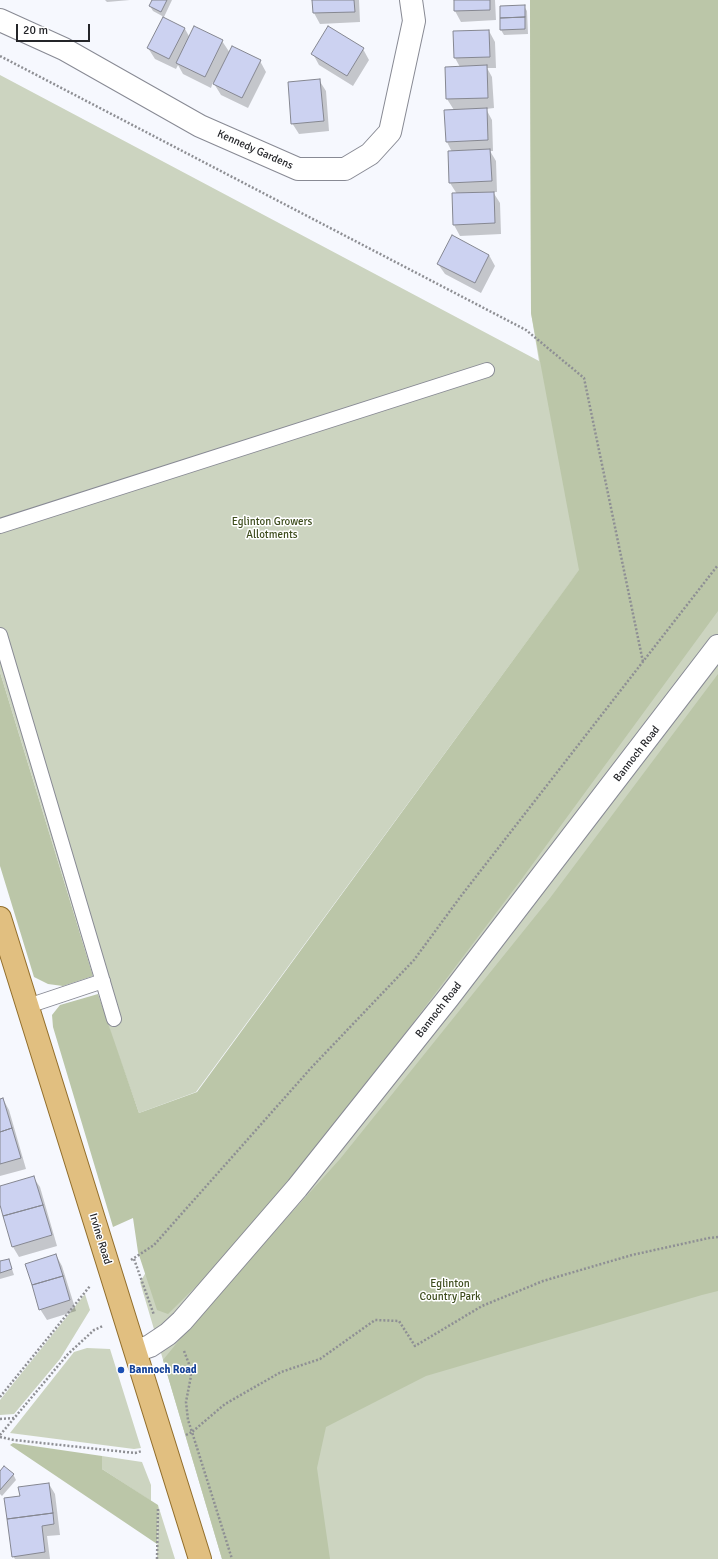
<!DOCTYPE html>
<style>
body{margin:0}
#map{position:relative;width:718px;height:1559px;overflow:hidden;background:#f6f8fe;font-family:Signika,sans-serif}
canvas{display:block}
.scale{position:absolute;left:16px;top:24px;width:74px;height:18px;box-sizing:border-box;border:2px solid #242529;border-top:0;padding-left:5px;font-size:12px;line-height:14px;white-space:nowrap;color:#242529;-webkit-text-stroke:3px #fff;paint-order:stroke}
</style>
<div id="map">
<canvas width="718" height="1559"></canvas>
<div class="scale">20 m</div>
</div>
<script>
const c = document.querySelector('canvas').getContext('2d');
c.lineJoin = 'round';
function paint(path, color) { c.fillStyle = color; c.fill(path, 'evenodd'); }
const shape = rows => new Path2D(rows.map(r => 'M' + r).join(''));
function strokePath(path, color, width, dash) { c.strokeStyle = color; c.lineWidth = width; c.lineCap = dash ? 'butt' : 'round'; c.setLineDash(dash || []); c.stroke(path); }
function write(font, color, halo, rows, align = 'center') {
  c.font = font + ' Signika,sans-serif'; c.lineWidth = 3; c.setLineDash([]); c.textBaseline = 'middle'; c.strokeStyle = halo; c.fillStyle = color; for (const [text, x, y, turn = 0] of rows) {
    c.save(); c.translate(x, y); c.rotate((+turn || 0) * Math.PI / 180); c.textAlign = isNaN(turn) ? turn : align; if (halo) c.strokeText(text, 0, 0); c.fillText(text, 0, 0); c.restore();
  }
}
const green = shape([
 [530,0,718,0,718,1559,222,1559,140,1282,575,576,196,1092,139,1113,112,1037,0,672,0,75,539,361,531,313],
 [85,1294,90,1310,60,1359,14,1414,0,1415,0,1400],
 [87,1348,110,1349,141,1448,134,1449,10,1433,74,1352],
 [102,1456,142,1462,151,1485,151,1501,102,1469],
 [158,1505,175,1559,157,1559]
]);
const forest = shape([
 [530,0,718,0,718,611,518,884,372,1077,252,1231,168,1314,157,1310,138,1252,133,1218,113,1227,53,1027,52,1015,60,1005,98,994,139,1113,197,1092,579,570,531,313],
 [0,672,93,976,63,986,48,984,34,977,0,866],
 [718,674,718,1291,702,1295,426,1376,326,1427,317,1468,330,1559,222,1559,163,1360,202,1312,340,1159,550,898],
 [13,1443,102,1456,102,1469,158,1505,157,1544,10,1445]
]);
const shadow = shape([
 [105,0,130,0,107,2],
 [153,0,172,0,164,17,153,11,150,6],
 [313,0,359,0,360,22,320,24,314,13],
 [455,0,495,0,496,20,461,22,455,11],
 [524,6,527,11,528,34,504,35,501,30],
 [164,18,185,29,190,38,222,41,230,53,260,61,266,72,248,108,221,95,213,82,211,88,183,74,178,65,176,69,155,59,148,48],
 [489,31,495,42,496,68,487,68,492,77,494,108,486,109,492,120,493,151,490,151,496,161,497,192,493,192,500,203,501,234,460,236,454,225,457,194,450,183,452,152,447,142,454,110,447,99,446,68,460,67,455,58,454,32],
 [363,49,369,60,353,86,319,65,313,54],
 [319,80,326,91,329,131,299,134,292,123],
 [489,255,495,266,481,293,445,274,438,264],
 [3,1099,9,1110,26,1169,0,1176,0,1100],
 [33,1177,40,1187,57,1246,19,1257,13,1247,0,1202,0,1187],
 [56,1255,62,1266,76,1311,47,1320,40,1309],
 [9,1260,14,1275,0,1279,0,1262],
 [0,1473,13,1474,16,1480,2,1496,0,1494],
 [49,1484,55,1494,60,1535,47,1536,50,1559,15,1559,13,1556,21,1497]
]);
const building = shape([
 [152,0,167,0,161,12,149,6,152,0],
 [312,0,354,0,355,12,313,13,312,0],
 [454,0,490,0,490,10,454,11,454,0],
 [525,5,525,17,500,18,500,6,525,5],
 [163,17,185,28,169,59,147,48,163,17],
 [525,17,525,29,500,30,500,18,525,17],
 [194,26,223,40,205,77,176,63,194,26],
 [328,26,364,48,347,76,311,54,328,26],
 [489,30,490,57,454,58,453,31,489,30],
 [232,46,261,60,242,98,213,84,232,46],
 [487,65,488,98,446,99,445,67,487,65],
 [320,79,324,121,291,124,288,82,320,79],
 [487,108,488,140,446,142,444,110,487,108],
 [490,149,492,181,449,183,448,151,490,149],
 [494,192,495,223,453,225,452,193,494,192],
 [452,235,489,255,475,283,437,264,452,235],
 [3,1098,12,1128,0,1132,0,1099,3,1098],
 [12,1128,21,1158,0,1164,0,1132,12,1128],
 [34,1176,43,1205,3,1216,0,1205,0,1186,34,1176],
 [43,1205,52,1235,12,1247,3,1216,43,1205],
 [56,1254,63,1276,32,1285,25,1264,56,1254],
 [9,1259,12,1269,0,1273,0,1261,9,1259],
 [63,1276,70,1300,39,1310,32,1285,63,1276],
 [4,1466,14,1474,0,1490,0,1471,4,1466],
 [49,1483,53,1513,7,1519,4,1498,20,1496,18,1487,49,1483],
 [53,1513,54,1524,42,1526,45,1552,12,1557,7,1519,53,1513]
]);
const path = shape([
 [0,56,526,330,584,378,643,662],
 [134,1259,154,1315],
 [131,1260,154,1245,311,1068,414,960,461,896,718,565],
 [184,1351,189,1364,191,1376,186,1402,188,1420,192,1432,225,1404,281,1372,320,1359,375,1320,399,1321,415,1346,482,1306,543,1281,632,1255,709,1238,718,1237],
 [0,1397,90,1286],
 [0,1419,15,1418],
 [0,1435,68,1354,94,1330,103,1326],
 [186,1435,192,1432,232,1559],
 [0,1437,14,1440,135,1453,142,1451],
 [157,1559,158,1508]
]);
const service = shape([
 [0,526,487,370],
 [0,635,114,1019],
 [28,1006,103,981]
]);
const minor = shape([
 [0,20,64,49,200,126,298,169,345,169,370,154,390,132,414,21,411,0],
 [136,1351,150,1346,168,1334,182,1321,297,1188,449,997,718,646]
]);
const primary = shape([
 [0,918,200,1559]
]);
const markers = [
 [121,1370,4,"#1a4fb4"]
];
const streetNames = [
 ["Kennedy Gardens",255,150,24],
 ["Bannoch Road",637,754,-52],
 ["Bannoch Road",439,1010,-52],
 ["Irvine Road",100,1239,73]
];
const parkNames = [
 ["Eglinton Growers",272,522],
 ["Allotments",272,535],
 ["Eglinton",450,1284],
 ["Country Park",450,1297]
];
const transitNames = [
 ["Bannoch Road",129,1370]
];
paint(green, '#ccd4c0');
paint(forest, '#bbc6a8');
paint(shadow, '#0003');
paint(building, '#ccd2f1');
strokePath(building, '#858791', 1);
strokePath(service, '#888a94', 16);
strokePath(minor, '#888a94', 24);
strokePath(primary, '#926e2b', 24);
strokePath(path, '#8e8f94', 2.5, [2, 2]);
strokePath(service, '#fff', 14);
strokePath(minor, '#fff', 22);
strokePath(primary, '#e1bf80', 22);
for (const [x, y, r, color] of markers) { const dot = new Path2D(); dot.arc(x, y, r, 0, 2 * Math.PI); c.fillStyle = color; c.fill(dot); strokePath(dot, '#fff', 1.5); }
write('11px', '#242529', '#fff', streetNames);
write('11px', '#3d4c1d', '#fff', parkNames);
write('bold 11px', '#164399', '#fff', transitNames, 'left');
</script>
